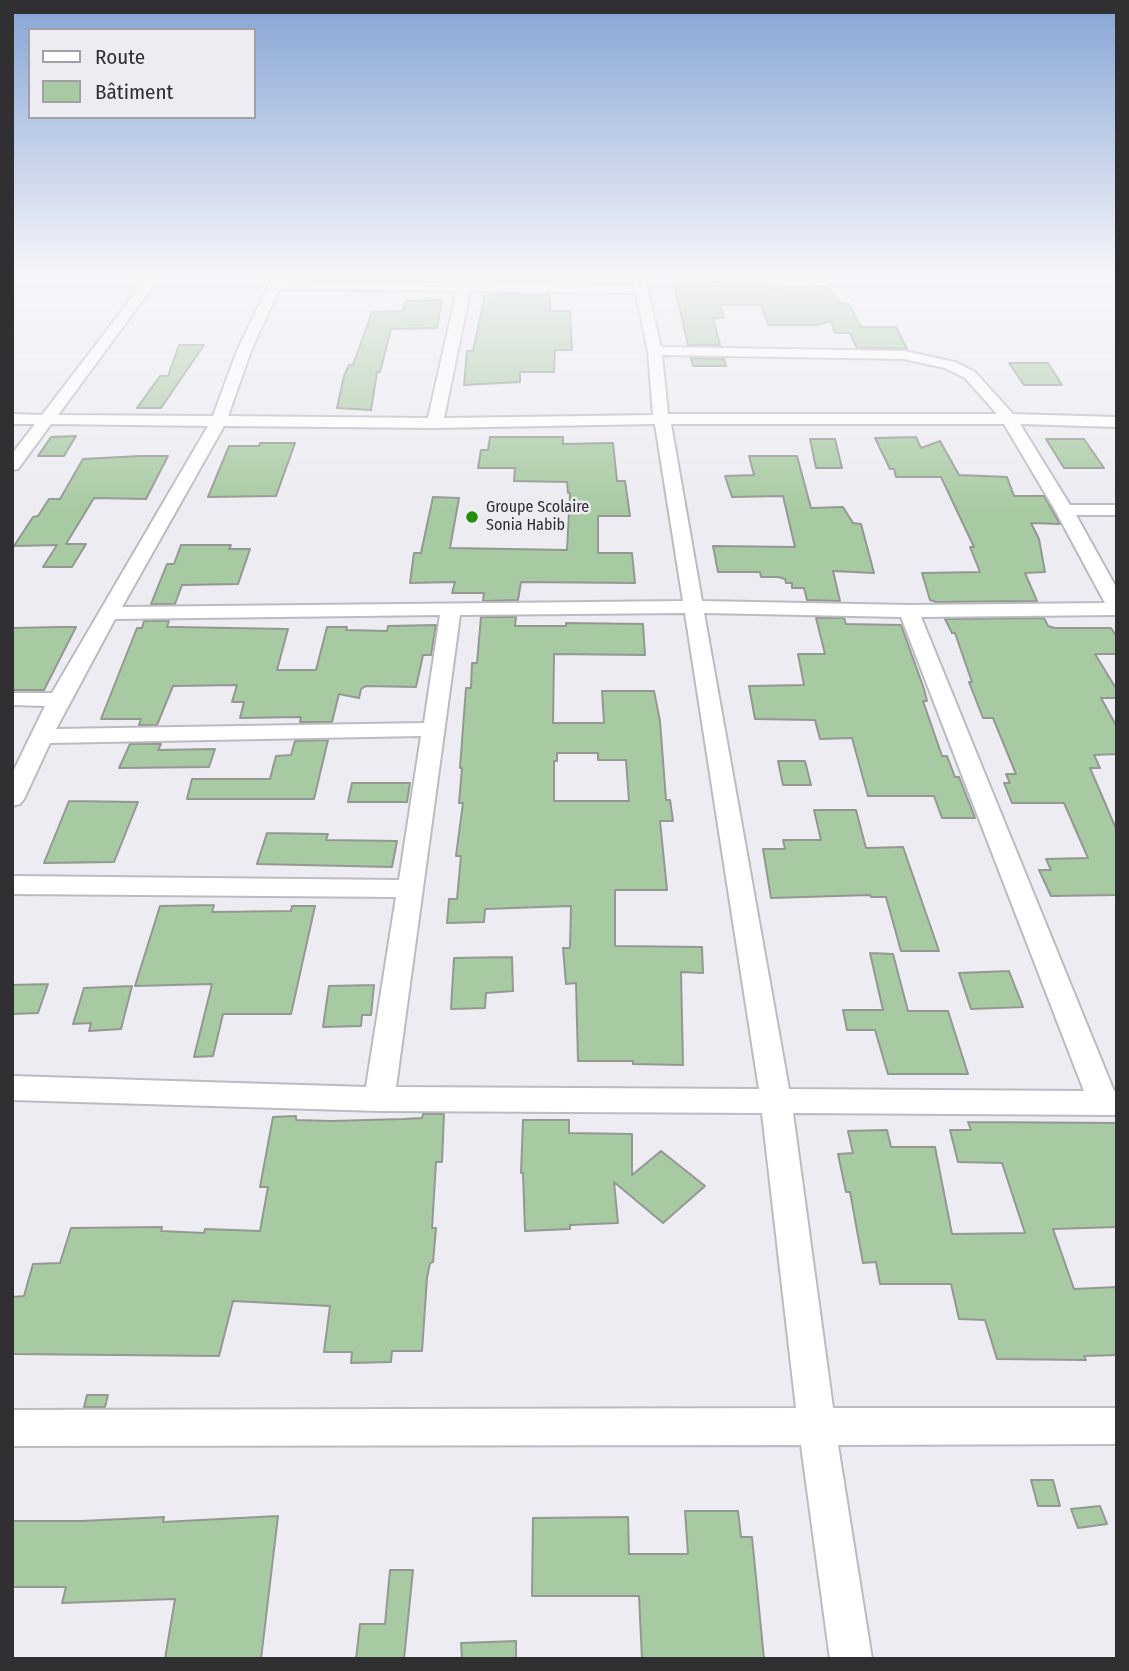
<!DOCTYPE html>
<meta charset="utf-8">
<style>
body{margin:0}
#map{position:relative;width:1129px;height:1671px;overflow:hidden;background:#ececf2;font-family:"Fira Sans Condensed",sans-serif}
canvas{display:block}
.frame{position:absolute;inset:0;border:14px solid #303032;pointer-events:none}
.legend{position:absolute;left:28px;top:28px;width:228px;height:91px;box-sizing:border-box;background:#ececf2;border:2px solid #a1a1a5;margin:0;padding:9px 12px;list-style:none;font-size:21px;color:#303032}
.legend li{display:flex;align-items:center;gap:14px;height:35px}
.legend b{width:35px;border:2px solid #a1a1a5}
</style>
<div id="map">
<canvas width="1129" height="1671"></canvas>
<div class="frame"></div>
<ul class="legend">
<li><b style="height:9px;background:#fff"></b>Route</li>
<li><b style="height:19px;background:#a8caa2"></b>Bâtiment</li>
</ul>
</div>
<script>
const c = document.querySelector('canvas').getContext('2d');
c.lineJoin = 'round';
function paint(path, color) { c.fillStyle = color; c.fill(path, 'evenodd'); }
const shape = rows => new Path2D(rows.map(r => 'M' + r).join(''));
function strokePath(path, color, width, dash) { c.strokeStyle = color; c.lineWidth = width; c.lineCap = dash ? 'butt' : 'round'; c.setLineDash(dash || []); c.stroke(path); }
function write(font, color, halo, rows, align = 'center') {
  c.font = font + ' "Fira Sans Condensed",sans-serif'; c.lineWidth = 5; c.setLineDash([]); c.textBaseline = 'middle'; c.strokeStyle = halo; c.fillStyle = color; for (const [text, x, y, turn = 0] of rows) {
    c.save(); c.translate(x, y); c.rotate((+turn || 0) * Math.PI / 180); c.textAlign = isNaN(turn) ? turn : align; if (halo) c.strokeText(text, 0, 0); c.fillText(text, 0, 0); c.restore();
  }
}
const building = shape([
 [723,282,768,283,769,288,824,286,842,304,849,304,861,327,896,327,907,349,857,348,850,333,835,333,831,321,817,325,768,325,761,305,720,305,724,318,713,318,720,345,688,345,674,284,723,282],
 [507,294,550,295,550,311,570,311,572,350,555,350,554,372,520,372,520,382,464,385,467,351,473,351,485,296,507,294],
 [442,300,437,328,391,329,380,372,377,372,371,410,337,408,344,376,349,365,353,365,372,312,403,311,406,301,442,300],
 [179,345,204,345,161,408,137,408,160,376,168,376,179,345],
 [691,358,724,359,726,366,693,366,691,358],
 [1009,363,1048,363,1062,385,1024,385,1009,363],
 [76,436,64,456,38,456,51,437,76,436],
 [490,437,563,437,563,444,613,443,617,481,625,481,630,516,598,516,598,553,632,553,635,583,521,582,518,600,483,601,484,593,452,593,455,582,410,583,414,553,421,553,433,497,459,498,450,548,567,550,570,493,568,493,567,482,514,481,515,468,478,468,481,450,488,450,490,437],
 [916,437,921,448,940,441,959,475,1007,477,1014,496,1044,496,1060,524,1031,523,1039,539,1045,572,1025,573,1037,601,936,602,930,600,922,573,980,572,970,547,974,547,941,477,896,477,894,469,890,469,875,438,916,437],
 [810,439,835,439,842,468,816,468,810,439],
 [1046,439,1084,439,1104,468,1064,468,1046,439],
 [260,443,295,443,276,496,208,497,229,446,259,446,260,443],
 [140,456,168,456,146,499,94,498,66,544,86,544,72,567,43,567,57,545,14,546,33,517,38,516,49,499,60,499,83,459,140,456],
 [749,456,797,456,811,508,843,507,853,523,861,524,874,573,833,571,840,601,807,600,804,588,792,588,792,583,786,583,785,579,778,577,761,577,760,572,718,572,713,546,795,547,783,496,732,497,725,476,754,475,749,456],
 [181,545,231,545,229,549,250,549,238,584,182,585,175,604,151,604,167,564,174,564,181,545],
 [481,617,516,617,515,626,566,626,566,623,643,624,645,655,554,654,553,723,604,723,602,691,654,691,660,721,666,800,670,800,673,821,660,821,667,890,615,890,615,946,702,947,703,973,681,972,683,1065,633,1064,633,1061,578,1061,576,983,566,984,563,948,570,948,571,906,485,909,484,922,447,923,449,899,457,899,461,856,456,856,463,803,459,803,462,768,460,768,466,688,471,688,472,663,477,663,481,617],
 [557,753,598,753,598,760,626,760,629,801,554,801,554,761,557,761,557,753],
 [816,618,844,618,846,624,901,625,924,689,927,701,923,701,942,756,947,756,955,777,959,777,975,818,942,818,934,796,868,796,852,738,820,739,815,720,755,719,749,686,804,685,798,654,825,654,816,618],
 [1044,618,1048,626,1055,628,1111,628,1117,637,1117,654,1095,654,1117,690,1117,698,1101,698,1117,727,1117,754,1094,755,1100,768,1090,768,1117,831,1117,895,1051,896,1039,870,1051,870,1046,859,1088,858,1064,803,1012,803,1004,783,1010,783,1006,774,1016,774,993,718,983,718,969,682,972,682,955,633,952,633,945,619,1044,618],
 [144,621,169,621,167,627,175,627,288,629,277,670,316,670,327,627,347,627,346,630,387,631,388,626,436,625,431,655,423,655,416,687,366,686,361,689,359,698,339,694,332,722,300,722,301,717,240,718,244,702,232,702,237,685,173,686,157,725,139,725,141,719,101,719,137,628,142,628,144,621],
 [59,627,76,627,44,690,12,690,12,628,59,627],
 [328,740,314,799,187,799,192,779,270,779,276,756,291,755,295,741,328,740],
 [130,744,161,744,158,750,215,749,209,767,119,768,130,744],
 [778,761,805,761,811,785,783,785,778,761],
 [352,783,410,783,407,802,348,802,352,783],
 [69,801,138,802,114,862,44,863,69,801],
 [814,810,856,810,866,848,903,847,939,951,901,951,886,897,871,897,870,895,771,898,763,849,785,849,783,840,821,840,814,810],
 [267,833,328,834,326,840,397,841,392,867,257,864,267,833],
 [214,905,212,912,291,911,292,906,315,906,291,1014,223,1014,213,1056,194,1057,212,984,135,986,160,906,214,905],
 [870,953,893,954,908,1011,948,1011,968,1074,888,1074,875,1030,847,1030,843,1010,883,1010,870,953],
 [512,957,513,991,486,993,485,1008,451,1009,454,958,512,957],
 [1009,971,1023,1007,971,1009,959,973,1009,971],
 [48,984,38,1013,12,1014,12,985,48,984],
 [374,985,371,1015,362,1015,361,1026,323,1027,329,986,374,985],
 [132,986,121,1029,89,1031,91,1023,73,1024,84,988,132,986],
 [423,1114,444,1114,442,1162,436,1162,432,1228,436,1228,433,1262,430,1263,427,1278,422,1351,392,1351,391,1362,351,1363,352,1352,324,1352,330,1306,233,1301,219,1356,12,1354,12,1297,24,1296,33,1264,60,1263,71,1228,162,1227,161,1231,204,1233,205,1229,260,1231,268,1187,260,1187,273,1117,296,1116,296,1120,331,1121,404,1119,422,1118,423,1114],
 [523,1120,569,1120,569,1133,632,1134,632,1175,661,1151,705,1186,663,1223,614,1182,618,1223,570,1225,570,1229,525,1231,523,1173,521,1173,523,1120],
 [968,1122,1117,1123,1117,1227,1053,1229,1074,1289,1117,1287,1117,1355,1084,1356,1086,1360,997,1359,985,1320,959,1319,951,1284,880,1284,876,1262,863,1263,850,1192,846,1192,838,1154,853,1153,848,1131,887,1130,891,1147,935,1147,952,1234,1025,1233,1002,1163,958,1162,950,1130,971,1130,968,1122],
 [87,1395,108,1395,105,1407,84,1407,87,1395],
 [1031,1480,1053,1480,1060,1506,1038,1506,1031,1480],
 [1100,1506,1107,1524,1078,1528,1071,1509,1100,1506],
 [685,1511,738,1511,741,1537,752,1537,764,1659,642,1659,639,1596,532,1596,533,1518,628,1517,629,1554,688,1554,685,1511],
 [278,1516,261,1659,165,1659,175,1599,62,1603,66,1587,12,1587,12,1521,81,1521,164,1517,163,1522,278,1516],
 [390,1570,413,1570,404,1659,356,1659,360,1624,385,1624,390,1570],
 [516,1641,516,1659,462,1659,461,1643,516,1641]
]);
const minor = shape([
 [150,274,162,274,58,415,213,416,237,351,274,274,286,274,283,281,634,285,632,274,644,274,661,347,904,351,955,362,975,372,1013,414,1117,417,1117,427,1020,424,1070,505,1117,505,1117,515,1076,515,1117,589,1117,615,921,617,1114,1091,1117,1091,1117,1115,793,1113,833,1408,1117,1408,1117,1444,838,1445,872,1659,830,1659,801,1445,12,1446,12,1410,796,1408,762,1113,379,1111,12,1100,12,1076,366,1087,396,897,12,894,12,876,399,880,421,736,50,743,24,799,20,804,12,806,12,774,45,706,12,705,12,693,52,693,208,426,51,424,18,469,12,470,12,454,35,424,12,424,12,414,42,415,150,274],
 [279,289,457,291,428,418,228,416,251,351,279,289],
 [470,291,636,293,648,351,653,415,444,418,470,291],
 [662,355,904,359,945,368,965,378,997,414,668,414,662,355],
 [655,424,683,601,122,607,224,426,435,428,655,424],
 [671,424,1004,424,1055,510,1105,603,909,605,702,601,671,424],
 [685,613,759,1089,396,1087,460,615,685,613],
 [704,613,901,617,1084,1091,789,1089,704,613],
 [440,615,424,723,56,729,115,619,440,615]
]);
const markers = [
 [472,517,7,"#248d0e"]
];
const farPoinames = [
 ["Groupe Scolaire",486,508],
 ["Sonia Habib",486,526]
];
paint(building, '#a8caa2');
strokePath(building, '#949893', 2);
strokePath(minor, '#bbbbc1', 4);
paint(minor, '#fff');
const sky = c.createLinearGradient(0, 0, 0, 508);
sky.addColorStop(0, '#85a4d5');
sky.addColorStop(0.54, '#f6f6f9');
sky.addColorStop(1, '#f6f6f900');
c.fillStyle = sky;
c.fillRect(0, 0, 1129, 508);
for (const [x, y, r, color] of markers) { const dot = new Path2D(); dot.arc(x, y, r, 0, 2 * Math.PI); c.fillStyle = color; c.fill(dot); strokePath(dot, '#ececf2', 2.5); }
write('16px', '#303032', '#ececf2', farPoinames, 'left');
</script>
